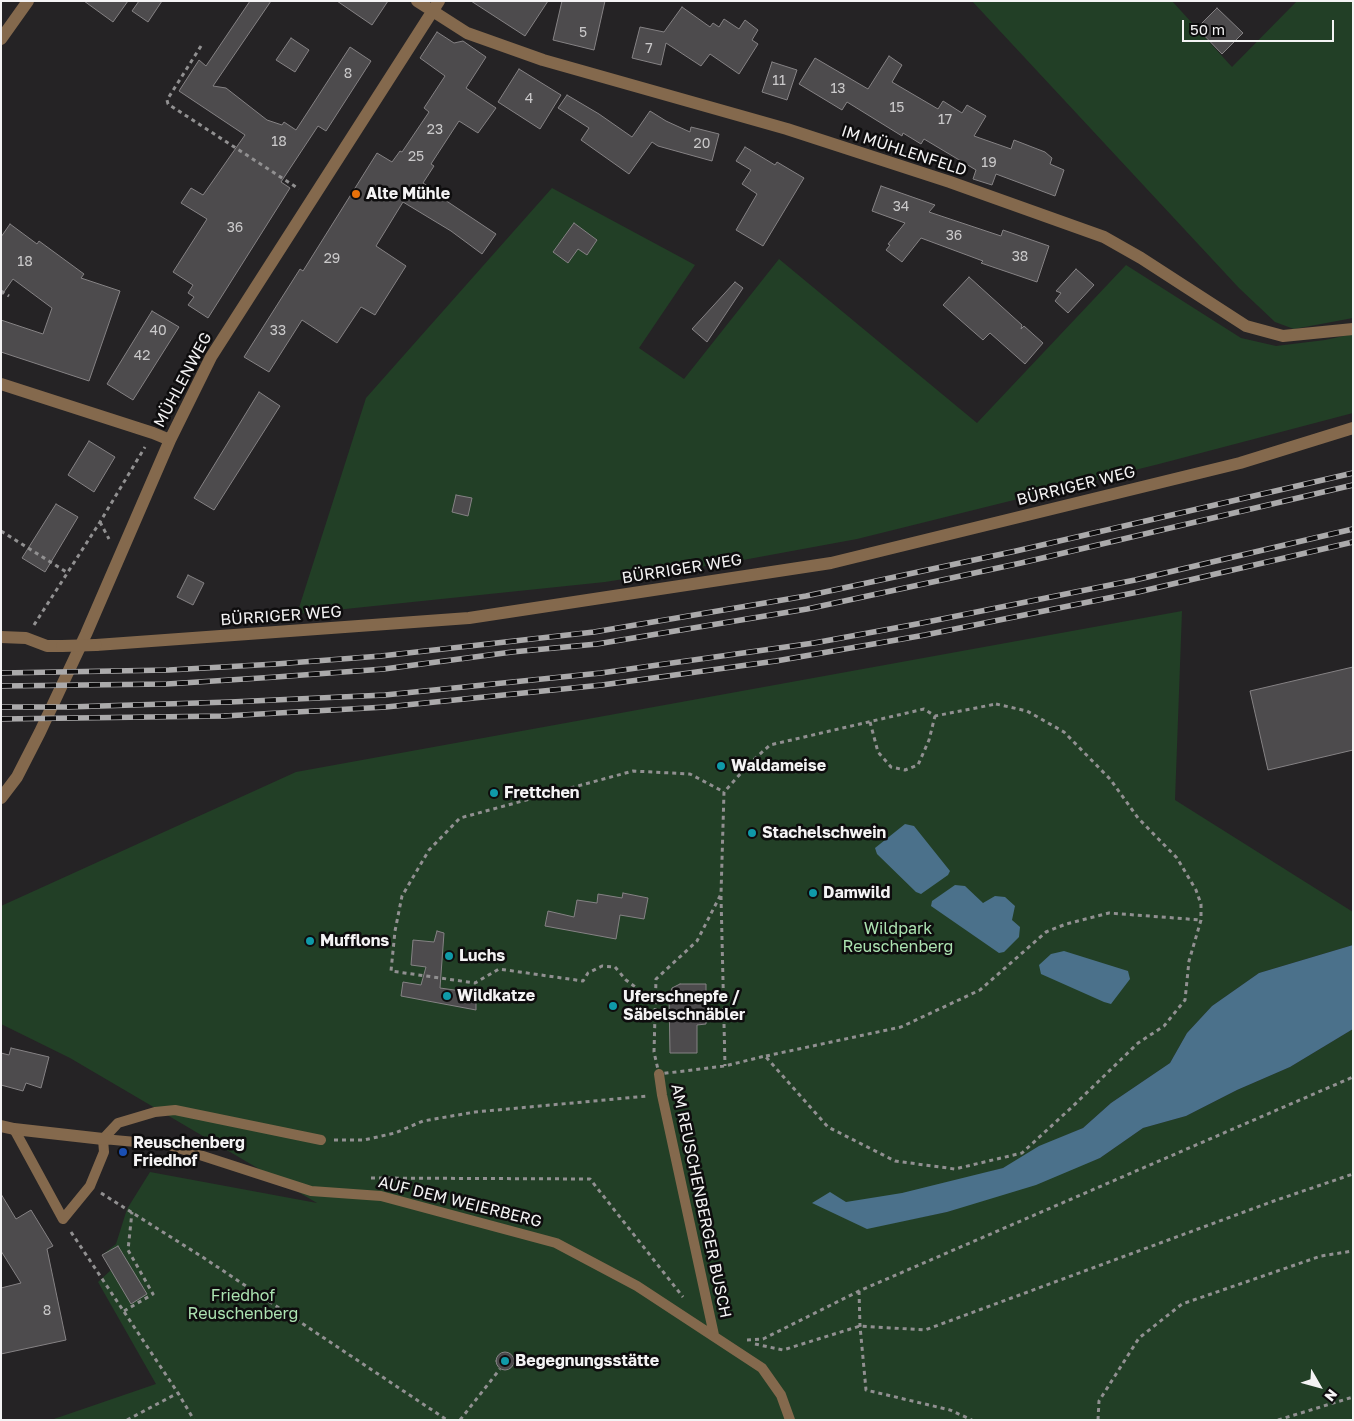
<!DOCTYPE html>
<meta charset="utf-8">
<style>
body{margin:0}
#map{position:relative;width:1354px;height:1421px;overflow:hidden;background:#252325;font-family:"Golos Text",sans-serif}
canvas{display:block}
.frame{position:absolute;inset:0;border:2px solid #f4f3f4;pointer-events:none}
.north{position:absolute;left:1294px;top:1361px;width:50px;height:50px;-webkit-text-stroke:4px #0e0d0e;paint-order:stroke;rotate:128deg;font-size:14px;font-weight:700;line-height:20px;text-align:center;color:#f4f3f4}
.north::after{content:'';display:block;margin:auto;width:18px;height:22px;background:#f4f3f4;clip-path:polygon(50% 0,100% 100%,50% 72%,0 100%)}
.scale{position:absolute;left:1182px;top:20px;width:152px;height:22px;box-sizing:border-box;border:2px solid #f4f3f4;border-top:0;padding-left:6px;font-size:15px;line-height:18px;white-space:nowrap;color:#f4f3f4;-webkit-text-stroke:4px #0e0d0e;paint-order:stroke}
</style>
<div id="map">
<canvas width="1354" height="1421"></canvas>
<div class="frame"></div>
<div class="north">N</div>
<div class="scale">50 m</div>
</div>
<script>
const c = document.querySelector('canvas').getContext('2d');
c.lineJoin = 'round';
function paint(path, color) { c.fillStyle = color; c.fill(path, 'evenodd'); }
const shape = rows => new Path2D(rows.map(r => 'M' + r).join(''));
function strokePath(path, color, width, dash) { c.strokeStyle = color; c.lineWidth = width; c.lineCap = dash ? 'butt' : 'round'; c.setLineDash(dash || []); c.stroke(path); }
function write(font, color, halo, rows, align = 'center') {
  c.font = font + ' "Golos Text",sans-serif'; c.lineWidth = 5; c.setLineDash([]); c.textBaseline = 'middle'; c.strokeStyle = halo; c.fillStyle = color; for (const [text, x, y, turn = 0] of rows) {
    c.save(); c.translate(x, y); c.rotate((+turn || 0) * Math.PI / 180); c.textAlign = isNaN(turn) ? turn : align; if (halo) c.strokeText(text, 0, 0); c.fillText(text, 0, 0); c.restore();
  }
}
const green = shape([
 [972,1,1172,1,1232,67,1297,1,1353,1,1353,318,1294,329,1275,322,1239,288],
 [552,188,695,265,639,348,684,379,779,259,977,423,1126,265,1241,338,1276,346,1325,340,1353,334,1353,413,1159,464,857,539,743,560,605,582,297,614,366,398],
 [1182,611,1175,800,1353,912,1353,945,1259,973,1212,1006,1187,1033,1170,1063,1111,1103,1083,1128,1062,1137,1003,1168,841,1216,867,1228,947,1212,1100,1158,1143,1128,1186,1116,1237,1090,1290,1067,1353,1029,1353,1420,51,1420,156,1384,98,1282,111,1270,102,1255,116,1244,127,1209,150,1172,317,1203,70,1058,1,1024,1,906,296,772]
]);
const water = shape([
 [905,824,914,826,950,871,948,875,921,894,916,892,877,854,875,848],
 [955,885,965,886,983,903,995,896,1005,897,1015,906,1012,920,1020,927,1019,937,1004,952,999,953,931,906,932,901],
 [1353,945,1353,1029,1290,1067,1237,1090,1186,1116,1143,1128,1100,1158,1036,1185,947,1212,867,1229,812,1203,830,1192,846,1202,902,1193,1003,1168,1039,1146,1083,1128,1111,1103,1170,1063,1187,1033,1212,1006,1259,973],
 [1064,951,1128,971,1130,979,1111,1004,1104,1002,1041,974,1039,965,1051,954]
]);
const building = shape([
 [84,1,128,1,113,22,84,1],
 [139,1,162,1,148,22,132,11,139,1],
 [250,1,271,1,213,86,226,88,267,120,282,125,284,122,296,130,350,47,371,61,326,131,318,126,281,182,290,188,208,318,188,305,194,297,188,293,193,285,173,272,207,219,181,203,191,188,203,195,245,135,179,91,199,60,206,66,250,1],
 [337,1,388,1,372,25,337,1],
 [471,1,548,1,525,36,471,1],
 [562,1,605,1,594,50,553,40,562,1],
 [682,7,710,27,713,23,719,27,724,19,739,29,745,20,758,30,752,40,758,44,739,74,710,54,701,66,666,43,661,65,632,58,640,27,664,32,682,7],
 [1217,8,1243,33,1222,54,1197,28,1217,8],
 [437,32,454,43,463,41,486,57,466,88,496,108,478,133,459,121,431,164,434,166,423,183,431,188,430,190,496,234,482,254,451,231,403,202,376,246,406,266,375,315,361,307,337,343,302,320,269,372,244,357,300,269,303,271,377,153,392,162,400,151,402,152,429,112,424,108,445,76,420,58,437,32],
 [291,38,309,50,295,72,276,60,291,38],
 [889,56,902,65,892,82,938,109,943,101,962,113,967,105,986,116,974,136,1011,149,1014,140,1045,152,1052,158,1050,164,1064,170,1055,196,996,174,992,185,973,179,976,170,924,139,921,144,903,133,902,136,847,102,842,110,799,84,815,58,868,89,889,56],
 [772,62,797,70,787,100,762,92,772,62],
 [519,69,561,95,540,129,498,102,519,69],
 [567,95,599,114,632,137,650,111,666,121,690,132,691,127,719,134,712,161,658,146,652,142,629,174,581,140,589,128,558,108,567,95],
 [745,147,775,165,777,162,804,178,763,246,736,230,757,194,742,184,751,170,736,161,745,147],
 [881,186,935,205,929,212,1001,236,1003,230,1049,246,1037,282,981,263,983,261,921,238,902,262,886,250,890,245,888,244,905,223,872,211,881,186],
 [574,223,597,240,587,255,578,249,568,263,553,252,574,223],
 [10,224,37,244,39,241,84,274,81,278,120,291,89,381,1,352,1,320,43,334,52,308,13,279,1,296,1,237,10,224],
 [1076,269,1094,285,1068,313,1055,301,1061,293,1056,291,1076,269],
 [969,277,1022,325,1021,329,1024,326,1043,343,1025,364,990,333,983,340,943,305,969,277],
 [735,282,743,288,707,342,692,329,735,282],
 [152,311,179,327,133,400,107,384,152,311],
 [259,392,280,406,214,510,194,498,259,392],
 [89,441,115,457,94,492,68,475,89,441],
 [456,495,472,498,468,516,452,512,456,495],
 [56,504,78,517,45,572,22,558,56,504],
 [188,575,204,583,193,605,177,597,188,575],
 [1353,667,1353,750,1268,770,1250,691,1353,667],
 [623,893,648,898,644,919,620,915,616,939,545,926,548,911,574,917,577,900,597,903,598,894,622,898,623,893],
 [437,931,444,933,440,988,476,993,476,1010,401,996,403,982,421,985,426,967,411,965,413,940,434,942,437,931],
 [680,984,706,984,706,1024,697,1025,697,1053,670,1053,669,996,672,988,680,984],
 [11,1048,49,1057,41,1088,26,1083,23,1091,1,1085,1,1053,9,1055,11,1048],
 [1,1194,16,1219,31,1210,53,1246,47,1249,66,1340,1,1354,1,1288,21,1283,1,1251,1,1194],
 [118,1246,147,1294,131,1304,102,1255,118,1246],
 '496 1361a9 9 0 1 1 18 0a9 9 0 1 1-18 0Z'
]);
const path = shape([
 [201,46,167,100,168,104,299,189],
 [1,291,9,296],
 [100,522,109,539],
 [1,531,68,573],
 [34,625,100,522,145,447],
 [996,704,1027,711,1064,732,1110,779,1138,818,1177,858,1196,890,1201,904,1201,920,1189,961,1185,1000,1164,1026,1138,1043,1072,1107,1022,1153,955,1169,895,1161,828,1127,765,1056,725,1066,659,1074,654,1052,656,979,697,941,721,894,724,792,750,763,770,745,924,709,935,716,996,704],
 [870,722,878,752,891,767,905,770,918,765,929,740,935,716],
 [721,896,725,1066],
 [654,1001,626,980,615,967,602,966,588,973,583,981,499,969,475,983,391,971,395,931,402,896,429,850,460,818,633,771,690,774,724,792],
 [766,1056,901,1027,980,990,1046,932,1066,924,1109,913,1201,920],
 [334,1140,364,1140,395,1133,423,1121,475,1112,648,1096],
 [371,1178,590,1179,683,1297],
 [101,1193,204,1258,447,1420],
 [71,1232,178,1393,194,1420],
 [859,1291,860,1326,866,1390,950,1410,972,1420],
 [124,1311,153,1294,128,1250,132,1212],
 [747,1340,763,1339,859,1291,1353,1077],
 [755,1344,783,1350,860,1326,925,1330,1271,1202,1353,1174],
 [127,1420,178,1393],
 [460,1420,500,1369],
 [1098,1420,1099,1401,1139,1338,1182,1304,1321,1256,1353,1251],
 [1278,1420,1353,1397]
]);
const lane = shape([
 [659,1074,662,1095,714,1335],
 [14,1129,63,1219,90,1186,104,1152,103,1139],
 [103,1139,169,1145,311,1191,381,1196,556,1243,637,1286,762,1368,781,1395,790,1420],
 [103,1139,118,1123,155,1112,175,1110,321,1140]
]);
const street = shape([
 [417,1,467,33,543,60,787,129,950,182,1104,237,1141,258,1246,326,1283,336,1353,329],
 [1,39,28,1],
 [1,384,153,433,170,440],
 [1,637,26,638,47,646,62,646],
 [96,645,469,618,831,563,1240,463,1353,428],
 [1,798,17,777,40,732,86,634,170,440,211,357,439,1],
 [1,1126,14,1129,103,1139]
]);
const rail = shape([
 [1,673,169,670,276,664,381,656,594,632,806,596,1016,551,1353,473],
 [1,686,167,684,276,677,384,669,512,652,597,644,807,609,1021,563,1353,485],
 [1,707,68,707,230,702,385,695,601,673,814,643,922,623,1135,580,1353,529],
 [1,719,224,716,386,707,602,685,776,661,925,635,1138,592,1353,542]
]);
const streetBridge = shape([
 [62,646,96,645]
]);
const markers = [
 [356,194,5,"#e8710a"],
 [721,766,5,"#0f9aa8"],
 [494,793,5,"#0f9aa8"],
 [752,833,5,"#0f9aa8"],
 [813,893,5,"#0f9aa8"],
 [310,941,5,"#0f9aa8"],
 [449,956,5,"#0f9aa8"],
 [447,996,5,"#0f9aa8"],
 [613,1006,5,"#0f9aa8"],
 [123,1152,5,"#1a4fb4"],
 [505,1361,5,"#0f9aa8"]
];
const numberNames = [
 ["5",583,33],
 ["7",649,49],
 ["8",348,74],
 ["11",779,81],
 ["13",838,89],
 ["4",529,99],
 ["15",897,108],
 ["17",945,120],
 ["23",435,130],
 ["18",279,142],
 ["20",702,144],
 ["25",416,157],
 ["19",989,163],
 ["34",901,207],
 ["36",235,228],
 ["36",954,236],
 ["38",1020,257],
 ["29",332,259],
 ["18",25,262],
 ["40",158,331],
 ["33",278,331],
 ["42",142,356],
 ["8",47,1311]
];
const streetNames = [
 ["IM MÜHLENFELD",904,151,18],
 ["MÜHLENWEG",183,380,-62],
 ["BÜRRIGER WEG",1076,486,-14],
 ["BÜRRIGER WEG",682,569,-9],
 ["BÜRRIGER WEG",281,616,-4],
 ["AM REUSCHENBERGER BUSCH",701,1201,78],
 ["AUF DEM WEIERBERG",460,1202,14]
];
const poiNames = [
 ["Alte Mühle",366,194],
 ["Waldameise",731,766],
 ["Frettchen",504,793],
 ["Stachelschwein",762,833],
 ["Damwild",823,893],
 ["Mufflons",320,941],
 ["Luchs",459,956],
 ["Wildkatze",457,996],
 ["Uferschnepfe /",623,997],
 ["Säbelschnäbler",623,1015],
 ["Reuschenberg",133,1143],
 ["Friedhof",133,1161],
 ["Begegnungsstätte",515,1361]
];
const parkNames = [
 ["Wildpark",898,929],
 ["Reuschenberg",898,947],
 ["Friedhof",243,1296],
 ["Reuschenberg",243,1314]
];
paint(green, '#223f26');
paint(water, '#4b718b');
paint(building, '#4d4b4d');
strokePath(building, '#858284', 1);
strokePath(path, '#919091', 3, [4, 4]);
strokePath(lane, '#84694d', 10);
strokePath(street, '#84694d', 12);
strokePath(rail, '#abaaab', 5.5);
strokePath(rail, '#0e0d0e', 4, [11]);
strokePath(streetBridge, '#84694d', 12);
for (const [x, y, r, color] of markers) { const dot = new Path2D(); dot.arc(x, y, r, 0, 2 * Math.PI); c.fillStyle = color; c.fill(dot); strokePath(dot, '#0e0d0e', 2); }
write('14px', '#cac9ca', null, numberNames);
write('16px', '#f4f3f4', '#0e0d0e', streetNames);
write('bold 16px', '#f4f3f4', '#0e0d0e', poiNames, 'left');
write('16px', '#ace3b1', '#0e0d0e', parkNames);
</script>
